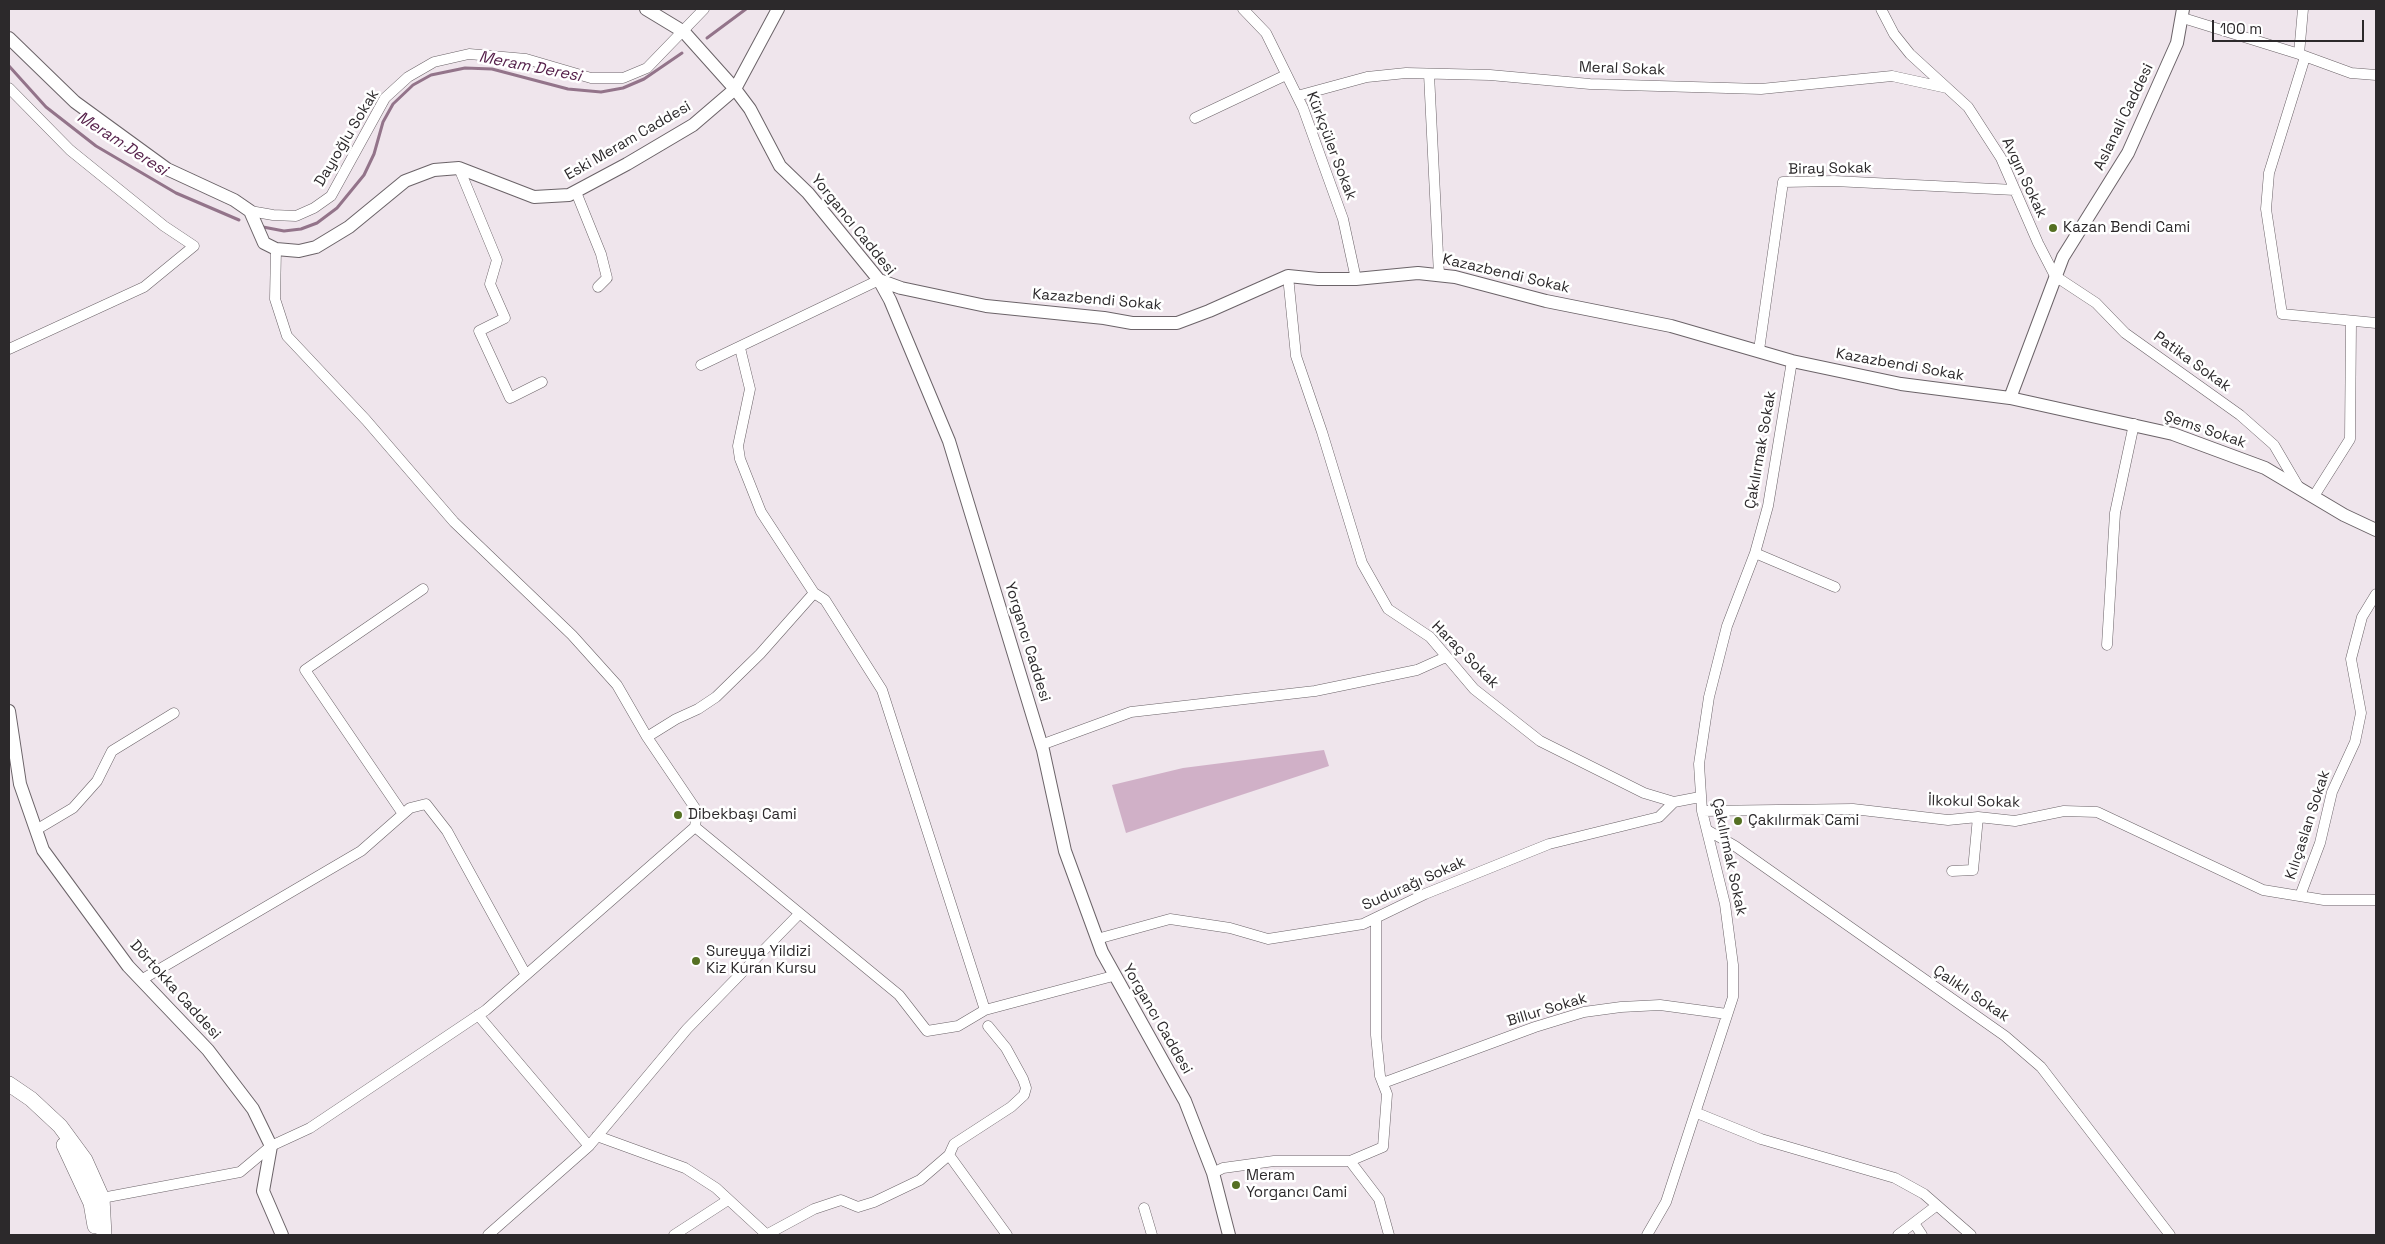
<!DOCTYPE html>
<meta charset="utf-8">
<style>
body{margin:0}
#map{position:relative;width:2385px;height:1244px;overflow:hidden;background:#efe5ec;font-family:"Space Grotesk",sans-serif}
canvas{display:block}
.frame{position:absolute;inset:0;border:10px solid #2c292b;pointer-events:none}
.scale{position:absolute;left:2212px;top:20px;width:152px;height:22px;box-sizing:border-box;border:2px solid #2c292b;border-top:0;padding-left:6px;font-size:15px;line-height:18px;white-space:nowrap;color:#2c292b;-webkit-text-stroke:4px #fff;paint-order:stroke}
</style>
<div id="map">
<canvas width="2385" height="1244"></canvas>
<div class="frame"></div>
<div class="scale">100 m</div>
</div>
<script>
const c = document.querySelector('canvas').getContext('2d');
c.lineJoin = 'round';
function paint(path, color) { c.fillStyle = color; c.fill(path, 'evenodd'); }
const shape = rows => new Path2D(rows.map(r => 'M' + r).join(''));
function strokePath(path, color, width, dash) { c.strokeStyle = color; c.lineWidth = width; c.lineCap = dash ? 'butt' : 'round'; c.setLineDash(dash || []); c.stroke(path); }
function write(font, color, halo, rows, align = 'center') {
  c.font = font + ' "Space Grotesk",sans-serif'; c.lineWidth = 5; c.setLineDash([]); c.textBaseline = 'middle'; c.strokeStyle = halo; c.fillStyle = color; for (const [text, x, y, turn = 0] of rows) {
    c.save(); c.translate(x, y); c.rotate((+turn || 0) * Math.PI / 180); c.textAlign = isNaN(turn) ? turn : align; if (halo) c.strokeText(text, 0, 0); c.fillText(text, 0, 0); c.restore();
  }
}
const green = shape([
 [1324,750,1329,766,1126,833,1112,785,1183,768]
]);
const stream = shape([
 [707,38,746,9],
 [9,66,46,107,96,146,176,193,239,220],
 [263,227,284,231,301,229,317,223,337,208,364,175,374,154,383,122,393,104,413,85,431,75,465,68,492,69,568,89,601,92,623,88,644,79,682,53]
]);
const minor = shape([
 [1243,9,1266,33,1303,108,1343,219,1356,279],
 [1881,9,1894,34,1910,54,1968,107,2001,158,2038,243,2055,276,2096,303,2125,333,2240,415,2274,445,2298,486],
 [2183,18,2299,54,2351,73,2376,75],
 [2299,54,2303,9],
 [2305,57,2269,173,2266,209,2282,314,2376,323],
 [1429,74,1439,275],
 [9,88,70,150,164,226,194,246,144,287,9,349],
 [1297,96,1367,77,1406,73,1490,75,1590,84,1761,89,1892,76,1947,88],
 [1195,118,1286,75],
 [459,168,497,260,490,284,505,318,479,331,510,398,542,382],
 [576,192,601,254,607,278,598,287],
 [250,211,273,215,296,216,314,208,331,196,385,98,408,77,434,62,469,54,526,59,591,78,623,78,647,68,704,9],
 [276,249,275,299,287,336,366,420,454,522,572,635,617,685,647,737,697,811,695,827],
 [1288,276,1296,356,1322,432,1362,563,1388,609,1430,637,1474,689,1540,741,1644,793,1674,802,1700,797],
 [740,348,750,389,738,446,740,459,761,512,814,593,825,600,882,690,985,1010],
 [1759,350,1783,182,1834,181,2015,190],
 [701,365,879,280],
 [2314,496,2350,439,2351,322],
 [1755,553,1835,587],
 [2107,645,2115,513,2134,424],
 [647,737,676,719,698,709,716,697,760,654,814,593],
 [1041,745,1131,712,1315,691,1417,670,1446,657],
 [1702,811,1853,809,1948,820,1978,817,2015,821,2064,811,2097,812,2263,890,2324,900,2376,900],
 [403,814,305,670,423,589],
 [36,830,73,808,97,781,112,751,174,713],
 [1707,830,1735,846,2005,1036,2041,1067,2170,1235],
 [1952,871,1973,870,1978,817],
 [2300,896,2320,843,2332,792,2355,742,2361,713,2351,659,2362,617,2376,594],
 [1097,939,1170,919,1230,928,1268,939,1363,924,1425,894,1549,844,1659,817,1674,802],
 [141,980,361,851,410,808,426,804,447,831,526,975],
 [478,1015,589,1146,488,1235],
 [988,1026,1006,1048,1023,1079,1026,1088,1024,1095,1011,1107,954,1144,949,1155,1007,1235],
 [1383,1083,1535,1027,1584,1012,1621,1007,1660,1005,1727,1014],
 [1697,1113,1761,1139,1895,1178,1924,1194,1971,1235],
 [597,1136,685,1168,716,1188,767,1235],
 [589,1146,687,1029,799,914],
 [1350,1161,1379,1199,1389,1235],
 [1213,1173,1223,1168,1274,1161,1350,1161,1383,1147,1387,1094,1380,1076,1376,1035,1376,918],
 [102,1198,240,1172,271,1146,310,1128,486,1010,695,827,899,995,927,1031,958,1026,985,1010,1113,976],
 [1144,1208,1152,1235],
 [1914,1223,1922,1235],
 [674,1235,728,1200],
 [766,1235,814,1209,841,1200,858,1207,874,1202,920,1180,949,1155],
 [1647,1235,1666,1202,1733,997,1733,965,1725,904,1702,811,1699,764,1709,697,1727,626,1755,553,1768,506,1792,361],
 [1898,1235,1936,1206]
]);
const tertiary = shape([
 [646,9,684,32,735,89,750,109,780,166,808,193,879,280,890,300,949,441,1043,750,1065,851,1102,952,1185,1101,1213,1173,1229,1235],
 [9,38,75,102,167,169,234,200,250,211,264,243,276,249,299,251,316,247,349,227,405,181,434,170,459,168,534,197,569,195,627,164,693,125,735,89,778,9],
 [879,280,901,288,986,306,1104,318,1132,323,1177,323,1209,311,1288,276,1318,279,1356,279,1418,273,1455,277,1546,301,1671,326,1792,361,1901,384,2010,398,2173,434,2265,468,2344,515,2376,530],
 [2010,398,2063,257,2128,153,2177,43,2183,9],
 [9,711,20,784,43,850,128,966,208,1050,253,1109,271,1146,263,1191,282,1235]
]);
const secondary = shape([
 [9,1084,31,1099,60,1126,85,1160,102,1198,104,1235],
 [64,1145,91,1203,95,1226]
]);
const markers = [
 [2053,228,5,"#557023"],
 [678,815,5,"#557023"],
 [1738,821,5,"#557023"],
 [696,961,5,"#557023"],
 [1236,1185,5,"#557023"]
];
const streetNames = [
 ["Meral Sokak",1622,69,2],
 ["Aslanali Caddesi",2124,117,-64],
 ["Dayıoğlu Sokak",347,138,-59],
 ["Eski Meram Caddesi",628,141,-30],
 ["Kürkçüler Sokak",1331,146,69],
 ["Biray Sokak",1830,169,-1],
 ["Avgın Sokak",2024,178,65],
 ["Yorgancı Caddesi",853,225,51],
 ["Kazazbendi Sokak",1506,274,13],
 ["Kazazbendi Sokak",1097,300,5],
 ["Patika Sokak",2192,362,36],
 ["Kazazbendi Sokak",1900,365,10],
 ["Şems Sokak",2205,430,19],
 ["Çakılırmak Sokak",1761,450,-80],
 ["Yorgancı Caddesi",1027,642,73],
 ["Haraç Sokak",1465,655,45],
 ["İlkokul Sokak",1974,802,1],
 ["Kılıçaslan Sokak",2308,825,-72],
 ["Çakılırmak Sokak",1729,857,78],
 ["Sudurağı Sokak",1414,884,-24],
 ["Dörtokka Caddesi",175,990,48],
 ["Çalıklı Sokak",1971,994,34],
 ["Billur Sokak",1547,1010,-17],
 ["Yorgancı Caddesi",1157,1019,60]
];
const poiNames = [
 ["Kazan Bendi Cami",2063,228],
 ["Dibekbaşı Cami",688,815],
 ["Çakılırmak Cami",1748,821],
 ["Sureyya Yildizi",706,952],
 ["Kiz Kuran Kursu",706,969],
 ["Meram",1246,1176],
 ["Yorgancı Cami",1246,1193]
];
const waterNames = [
 ["Meram Deresi",530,67,11],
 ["Meram Deresi",122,144,33]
];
paint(green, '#d0b0c7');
strokePath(stream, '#93748a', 3);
strokePath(minor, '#6b6368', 11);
strokePath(tertiary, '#6b6368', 14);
strokePath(secondary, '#6b6368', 16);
strokePath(minor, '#fff', 10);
strokePath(tertiary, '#fff', 12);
strokePath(secondary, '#fff', 15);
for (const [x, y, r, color] of markers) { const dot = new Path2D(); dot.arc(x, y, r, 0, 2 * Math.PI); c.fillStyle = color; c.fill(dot); strokePath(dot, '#fff', 2); }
write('15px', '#2c292b', '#fff', streetNames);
write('15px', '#2c292b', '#fff', poiNames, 'left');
write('italic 16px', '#57224c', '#fff', waterNames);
</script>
